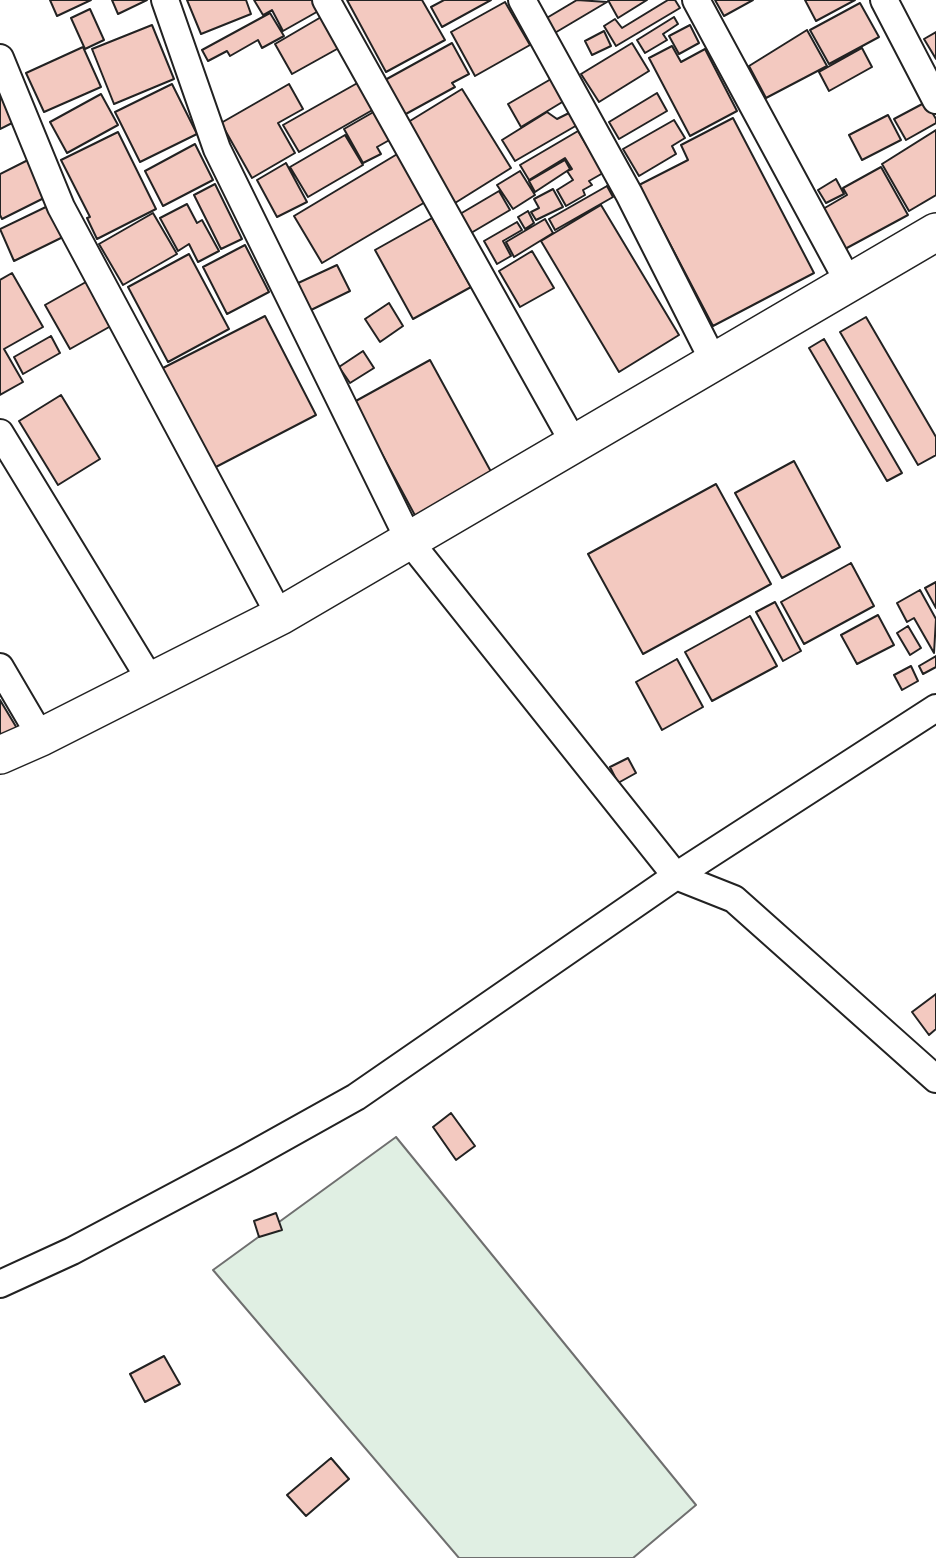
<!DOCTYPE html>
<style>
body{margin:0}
canvas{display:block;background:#fff}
</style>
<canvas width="936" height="1558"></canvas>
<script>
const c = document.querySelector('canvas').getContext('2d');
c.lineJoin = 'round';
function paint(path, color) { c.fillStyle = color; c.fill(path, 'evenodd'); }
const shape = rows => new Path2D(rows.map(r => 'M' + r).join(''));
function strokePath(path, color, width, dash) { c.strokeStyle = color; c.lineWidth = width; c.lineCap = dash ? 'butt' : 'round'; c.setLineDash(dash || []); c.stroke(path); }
const green = shape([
 [396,1137,696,1505,633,1558,459,1558,213,1270,396,1137]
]);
const building = shape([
 [50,0,91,0,57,16,50,0],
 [112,0,147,0,118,14,112,0],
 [187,0,246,0,251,14,201,34,187,0],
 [254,0,317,0,322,9,283,31,272,10,263,15,254,0],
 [347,0,422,0,445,40,386,72,347,0],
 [444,0,491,0,442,27,431,7,444,0],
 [577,0,607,2,553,34,545,19,577,0],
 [608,0,647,0,618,18,608,0],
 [668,0,675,0,680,8,616,46,604,26,615,19,622,28,668,0],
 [715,0,753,0,724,16,715,0],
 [805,0,855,0,816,21,805,0],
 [505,2,530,45,475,76,451,32,505,2],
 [860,3,879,37,829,64,810,30,860,3],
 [90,9,104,40,85,49,71,18,90,9],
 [270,13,284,36,262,48,258,40,230,56,227,51,208,61,202,50,270,13],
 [328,13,346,44,292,74,275,44,328,13],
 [674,17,678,24,663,34,667,40,645,53,637,40,674,17],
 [152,25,174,79,114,104,92,49,152,25],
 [690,25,699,43,679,54,669,36,690,25],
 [807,30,827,66,766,98,749,66,807,30],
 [604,31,611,46,592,55,585,41,604,31],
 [936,32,936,59,924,39,936,32],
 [452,43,469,74,452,83,455,87,404,115,385,80,452,43],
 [632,43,649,71,599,102,581,74,632,43],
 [672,46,681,62,705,49,737,111,690,136,649,58,672,46],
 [83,47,101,87,44,112,26,73,83,47],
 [862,48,872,67,829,91,819,72,862,48],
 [551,79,564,101,521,127,508,104,551,79],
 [361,81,376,108,299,152,283,125,361,81],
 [172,84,197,134,140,162,115,112,172,84],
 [289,84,303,109,278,123,295,153,252,178,221,123,289,84],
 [462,89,511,168,455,203,405,124,462,89],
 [657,93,667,111,619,139,609,122,657,93],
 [101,94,118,125,67,153,50,122,101,94],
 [2,97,14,122,0,129,0,98,2,97],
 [926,102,936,119,936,123,906,140,894,119,926,102],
 [377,110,393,138,377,147,381,154,363,163,344,129,377,110],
 [547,112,557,119,571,112,579,124,515,161,502,140,547,112],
 [888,115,901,140,862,160,849,135,888,115],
 [733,118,814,273,713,326,639,185,688,160,681,145,733,118],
 [674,120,685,138,672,146,676,154,639,176,623,149,674,120],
 [936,130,936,195,909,211,882,164,936,130],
 [578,131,603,173,589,181,592,185,583,190,585,195,566,206,557,190,573,180,567,171,572,169,565,158,529,180,520,165,578,131],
 [118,132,156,209,97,239,87,218,90,217,61,160,118,132],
 [345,135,363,165,308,197,290,167,345,135],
 [195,144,213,180,163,206,145,171,195,144],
 [399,153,427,201,322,263,294,216,399,153],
 [28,160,46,197,2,219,0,215,0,174,28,160],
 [565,160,570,169,535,192,529,181,565,160],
 [286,163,307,202,277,217,257,180,286,163],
 [881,167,908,215,845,249,823,209,847,195,843,188,881,167],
 [520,171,535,195,513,209,497,185,520,171],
 [836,179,844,194,826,203,818,190,836,179],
 [215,184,242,239,221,249,194,195,215,184],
 [607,186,613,197,555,230,549,219,607,186],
 [553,189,563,207,536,220,531,212,539,208,534,199,553,189],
 [499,191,510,210,471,233,460,214,499,191],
 [187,204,197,223,202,220,219,251,198,262,189,244,178,251,160,218,187,204],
 [50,205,65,236,14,261,0,229,50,205],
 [601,205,679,335,619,372,541,241,601,205],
 [528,211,534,223,525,229,518,217,528,211],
 [153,213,177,254,123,285,99,244,153,213],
 [432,218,471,287,413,319,375,250,432,218],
 [545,219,553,233,514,257,506,242,545,219],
 [517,222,522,230,503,241,511,256,497,264,484,241,517,222],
 [245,245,269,292,227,314,203,267,245,245],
 [532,251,554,288,520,307,499,271,532,251],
 [189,254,229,329,168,362,128,287,189,254],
 [337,265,350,291,309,311,296,284,337,265],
 [12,273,43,327,4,349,23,382,0,395,0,280,12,273],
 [93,278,118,322,70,349,45,305,93,278],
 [389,303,403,326,380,342,365,319,389,303],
 [265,316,316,415,212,469,161,369,265,316],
 [866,317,936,437,936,455,918,465,840,332,866,317],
 [51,336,60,353,23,374,14,357,51,336],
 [824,339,902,473,887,481,809,348,824,339],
 [363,351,374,368,350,383,339,367,363,351],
 [430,360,495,479,418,521,354,402,430,360],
 [61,395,100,459,58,485,19,421,61,395],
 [794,461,840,547,782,578,735,493,794,461],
 [716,484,771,584,643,654,588,554,716,484],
 [851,563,874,606,804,644,781,602,851,563],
 [936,582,936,608,925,588,936,582],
 [920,590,936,619,934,653,914,618,907,622,897,603,920,590],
 [775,602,801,651,783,661,756,612,775,602],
 [878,615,894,645,857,664,841,635,878,615],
 [750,616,777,666,712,701,685,652,750,616],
 [908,626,921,648,910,655,897,633,908,626],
 [936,656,936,667,923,674,919,666,936,656],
 [677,659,703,707,662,730,636,682,677,659],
 [911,666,918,681,902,690,894,675,911,666],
 [0,700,18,730,0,738,0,700],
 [628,758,636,773,618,783,610,767,628,758],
 [936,994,936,1029,929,1035,912,1012,936,994],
 [451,1113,475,1146,456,1160,433,1127,451,1113],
 [276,1213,282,1230,259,1237,254,1221,276,1213],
 [164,1356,180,1384,145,1402,130,1374,164,1356],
 [331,1458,349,1479,306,1516,287,1495,331,1458]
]);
const street = shape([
 [165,0,217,149,410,542,676,876,734,899,936,1079],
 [326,0,575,445],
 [522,0,629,194,714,362],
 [696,0,849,283],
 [884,0,936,100],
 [0,58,61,207,280,616],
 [0,433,151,681],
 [0,667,41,737],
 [0,1284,72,1251,245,1159,356,1097,676,876,936,708]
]);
const secondary = shape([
 [0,755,41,737,280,616,936,232]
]);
paint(green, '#e0efe3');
strokePath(green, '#6f6f6f', 2);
paint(building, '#f3c9c0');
strokePath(building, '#222', 2);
strokePath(street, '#222', 30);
strokePath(secondary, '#222', 40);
strokePath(street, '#fff', 26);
strokePath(secondary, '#fff', 37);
</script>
